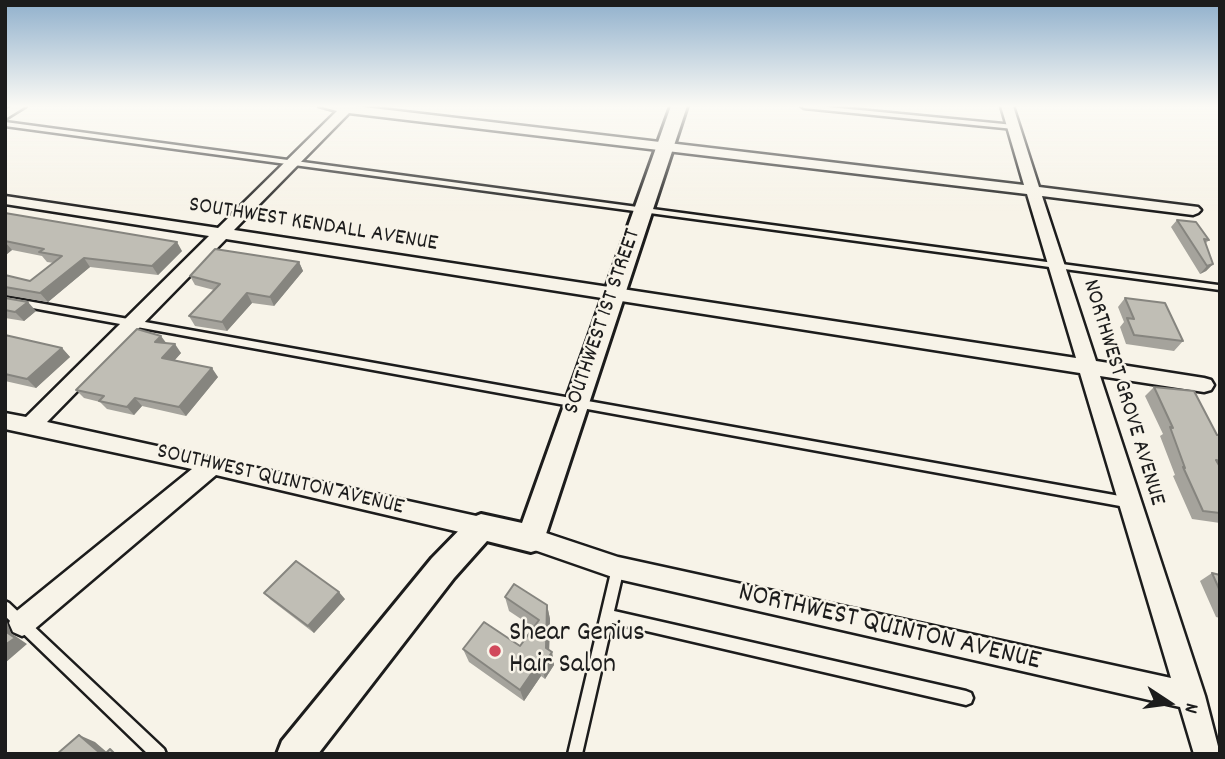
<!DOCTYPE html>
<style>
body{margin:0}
#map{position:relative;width:1225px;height:759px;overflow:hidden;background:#f7f3e8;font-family:Dekko,sans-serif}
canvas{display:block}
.frame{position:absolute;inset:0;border:7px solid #1c1c1c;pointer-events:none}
.north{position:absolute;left:1134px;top:668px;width:70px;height:70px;-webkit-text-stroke:5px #f7f3e8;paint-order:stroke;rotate:103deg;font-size:19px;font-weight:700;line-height:28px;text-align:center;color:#1c1c1c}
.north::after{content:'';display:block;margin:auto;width:24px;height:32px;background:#1c1c1c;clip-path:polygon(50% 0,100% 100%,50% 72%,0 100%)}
</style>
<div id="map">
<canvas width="1225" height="759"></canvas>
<div class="frame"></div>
<div class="north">N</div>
</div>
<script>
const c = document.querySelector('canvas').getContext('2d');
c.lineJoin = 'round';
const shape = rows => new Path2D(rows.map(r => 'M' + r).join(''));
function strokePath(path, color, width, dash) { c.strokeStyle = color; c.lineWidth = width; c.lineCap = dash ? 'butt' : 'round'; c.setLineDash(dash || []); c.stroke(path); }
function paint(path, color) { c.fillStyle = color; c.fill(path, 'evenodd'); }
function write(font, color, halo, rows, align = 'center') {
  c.font = font + ' Dekko,sans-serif'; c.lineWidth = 5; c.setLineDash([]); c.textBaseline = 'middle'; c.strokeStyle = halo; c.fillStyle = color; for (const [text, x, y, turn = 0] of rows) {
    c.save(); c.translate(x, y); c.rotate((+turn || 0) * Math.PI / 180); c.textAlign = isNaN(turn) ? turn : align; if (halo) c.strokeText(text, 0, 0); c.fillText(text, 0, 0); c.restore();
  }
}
const service = shape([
 [801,106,818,106,1014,125,1017,127,1014,129,804,108,801,106],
 [5,122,1218,285,1220,286,1220,290,5,126,5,122],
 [5,297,1131,498,1135,500,1137,503,1135,506,1131,508,5,303,5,297],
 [618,562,622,564,624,568,614,611,966,691,971,693,973,698,971,703,966,705,612,623,582,754,568,754,612,568,614,564,618,562],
 [5,601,9,603,164,749,166,754,148,754,5,616,5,601]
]);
const minor = shape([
 [12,106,26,106,5,119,5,110,12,106],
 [319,106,355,106,1024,185,1001,106,1013,106,1039,187,1198,207,1201,210,1198,213,1193,215,1042,196,1096,361,1204,378,1211,380,1214,385,1211,390,1204,392,1100,376,1205,696,1220,754,1194,754,1180,707,618,579,523,546,519,539,523,532,531,528,618,557,1171,678,1080,373,226,239,47,422,481,517,489,520,492,527,489,534,481,537,216,475,31,632,22,636,13,632,9,623,13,614,192,469,5,429,5,413,26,417,209,236,5,204,5,196,218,228,337,111,319,106],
 [349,113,1027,194,1076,358,234,230,349,113]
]);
const tertiary = shape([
 [671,106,687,106,541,549,531,552,487,541,454,578,318,754,277,754,282,741,432,558,471,518,481,514,522,523,671,106]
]);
const wall = shape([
 [5,213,182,251,158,275,90,267,48,302,5,295,5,275,30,281,54,263,47,262,42,256,12,250,5,255],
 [1177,220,1209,240,1205,244,1213,264,1206,271,1200,274,1171,227],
 [299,262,303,271,274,306,252,303,227,331,195,326,189,316,214,290,195,285,190,276],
 [5,298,36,311,24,321,5,318],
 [1125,298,1183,341,1174,351,1126,344,1120,327,1124,322,1118,307],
 [5,335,62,348,70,357,36,388,5,381],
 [167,343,181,353,174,360,218,377,186,416,142,406,134,415,107,409,100,402,84,398,76,390],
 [1154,387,1217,435,1220,435,1220,523,1192,519,1173,476,1175,475,1160,436,1163,434,1145,396],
 [1212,573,1220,575,1220,618,1216,617,1200,581],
 [264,593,345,599,314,633,271,600],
 [505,597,547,605,550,619,549,650,552,652,554,665,545,679,541,676,524,701,469,662,463,649,520,646,533,627,509,611]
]);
const shadedWall = shape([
 [5,242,12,250,6,255,5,255],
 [177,242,182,251,158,275,152,266],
 [84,258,90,267,48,302,40,293],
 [299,262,303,271,274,306,270,297],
 [1213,264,1206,271,1200,274,1207,266],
 [247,293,252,303,227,331,222,322],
 [28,302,36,311,24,321,15,312],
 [161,336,167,344,155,342],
 [175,344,181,353,169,367,162,358],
 [62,348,70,357,36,388,27,379],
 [212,368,218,377,186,416,179,407],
 [135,398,142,406,134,415,127,407],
 [339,592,345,599,314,633,308,626],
 [547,605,550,619,549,656,552,652,554,665,545,679,542,667],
 [5,621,7,622,11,633,27,644,5,663],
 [538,664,541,676,524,701,520,690],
 [79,735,95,742,109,754,101,754]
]);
const building = shape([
 [5,213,177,242,152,266,84,258,40,293,5,287,5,275,30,281,62,256,39,252,44,249,5,241,5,213],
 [1177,220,1196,222,1209,240,1204,239,1213,264,1207,266,1177,220],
 [215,249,299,262,270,297,247,293,222,322,189,316,220,284,190,276,215,249],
 [5,298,28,302,15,312,5,310,5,298],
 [1125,298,1165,303,1183,341,1134,335,1127,318,1134,319,1125,298],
 [137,329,161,336,155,342,175,344,162,358,212,368,179,407,135,398,127,407,99,401,104,396,76,390,137,329],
 [5,335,62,348,27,379,5,374,5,335],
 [1154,387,1194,391,1217,435,1220,435,1220,461,1216,460,1220,467,1220,513,1203,511,1183,467,1185,468,1170,427,1173,428,1154,387],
 [296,561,339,592,308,626,264,593,296,561],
 [1212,573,1220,575,1220,591,1212,573],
 [514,584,547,605,546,648,552,652,542,667,538,664,520,690,463,649,484,622,520,646,539,620,505,597,514,584],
 [5,631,15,638,5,645,5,631],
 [79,735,101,754,57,754,79,735],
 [110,749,115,754,105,754,110,749]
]);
const markers = [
 [495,651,7,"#d1495b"]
];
const streetNames = [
 ["SOUTHWEST KENDALL AVENUE",313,226,9],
 ["SOUTHWEST 1ST STREET",604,322,-71],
 ["NORTHWEST GROVE AVENUE",1122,393,73],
 ["SOUTHWEST QUINTON AVENUE",280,481,13]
];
const nearStreetnames = [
 ["NORTHWEST QUINTON AVENUE",889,629,13]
];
const nearPoinames = [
 ["Shear Genius",509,635],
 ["Hair Salon",509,667]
];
strokePath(service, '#1c1c1c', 5);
strokePath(minor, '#1c1c1c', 5);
strokePath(tertiary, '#1c1c1c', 6);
paint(service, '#f7f3e8');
paint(minor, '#f7f3e8');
paint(tertiary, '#f7f3e8');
paint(wall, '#a5a39c');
paint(shadedWall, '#86857f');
paint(building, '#c0beb5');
strokePath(building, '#86857f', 2);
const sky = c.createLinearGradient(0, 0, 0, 212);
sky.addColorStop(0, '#90b0cc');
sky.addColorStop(0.5, '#fbfaf5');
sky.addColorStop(1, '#fbfaf500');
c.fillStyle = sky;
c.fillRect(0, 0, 1225, 212);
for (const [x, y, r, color] of markers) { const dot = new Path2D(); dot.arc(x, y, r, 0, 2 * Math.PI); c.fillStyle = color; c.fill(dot); strokePath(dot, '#f7f3e8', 2.5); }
write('23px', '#1c1c1c', '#f7f3e8', streetNames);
write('28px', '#1c1c1c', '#f7f3e8', nearStreetnames);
write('28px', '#1c1c1c', '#f7f3e8', nearPoinames, 'left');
</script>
